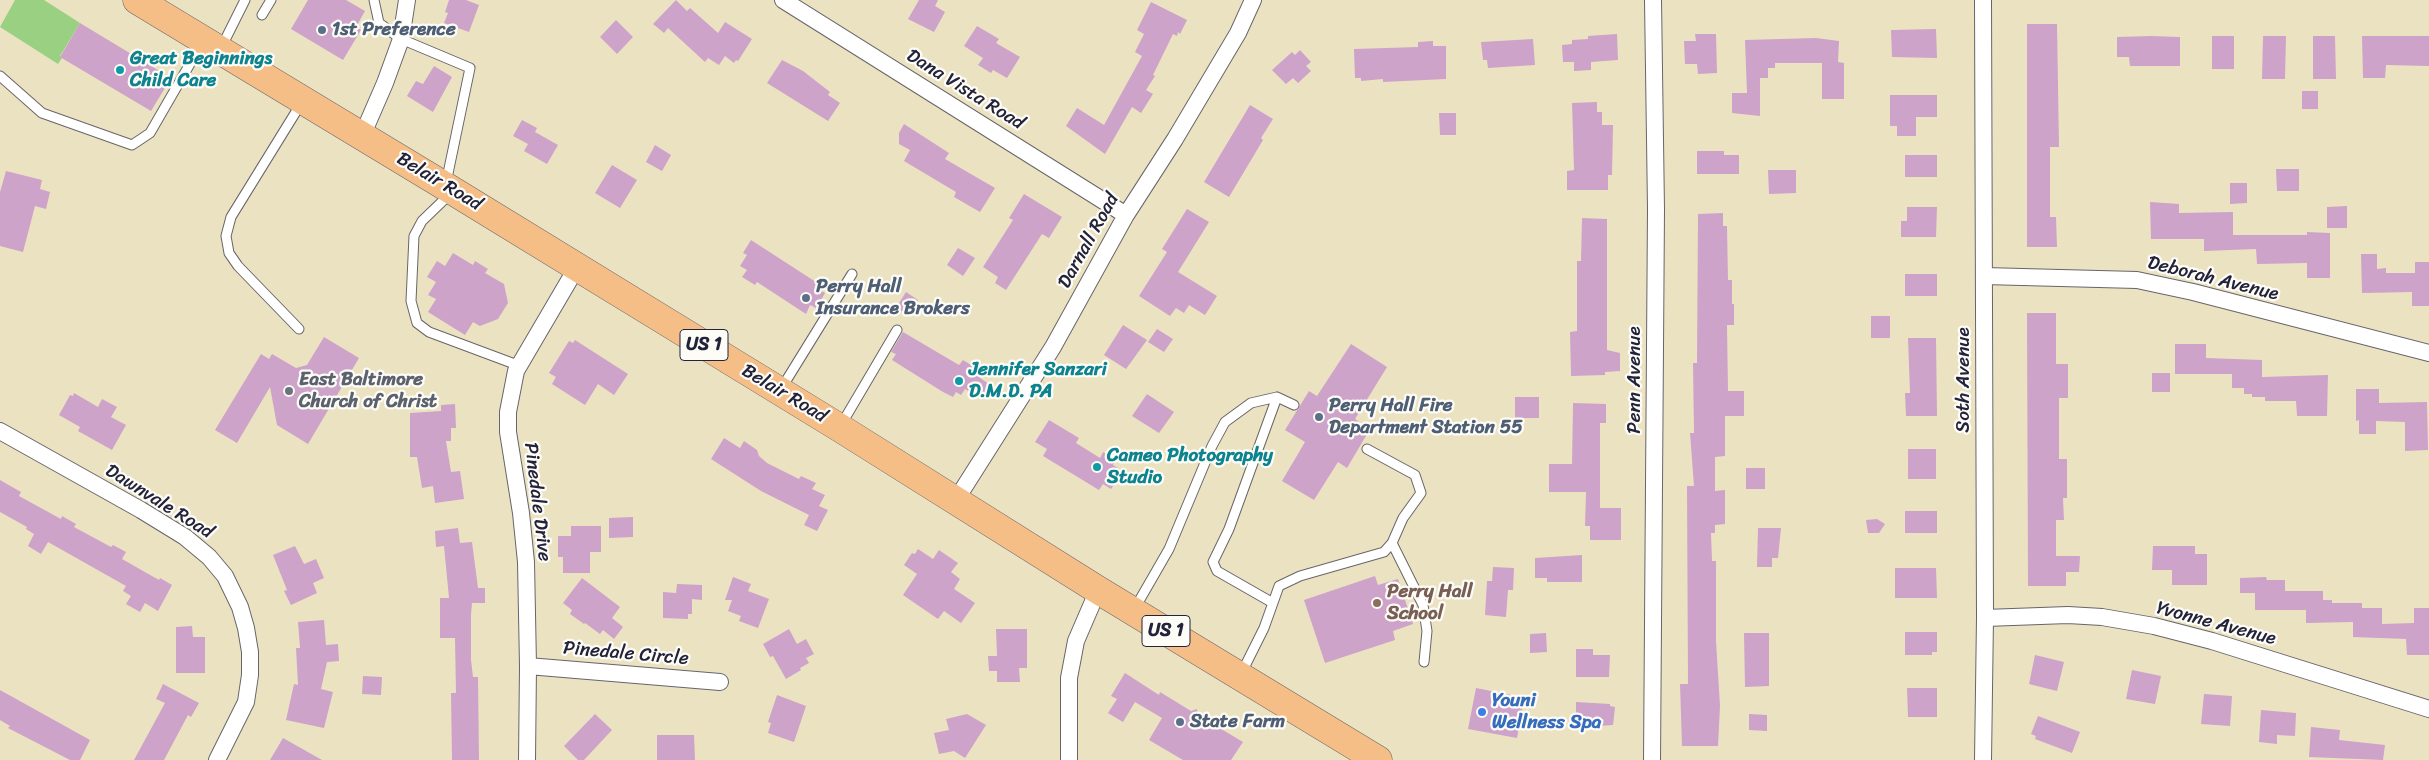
<!DOCTYPE html>
<style>
body{margin:0}
canvas{display:block;background:#ebe2c1}
</style>
<canvas width="2429" height="760"></canvas>
<script>
const c = document.querySelector('canvas').getContext('2d');
c.lineJoin = 'round';
function paint(path, color) { c.fillStyle = color; c.fill(path, 'evenodd'); }
const shape = rows => new Path2D(rows.map(r => 'M' + r).join(''));
function strokePath(path, color, width, dash) { c.strokeStyle = color; c.lineWidth = width; c.lineCap = dash ? 'butt' : 'round'; c.setLineDash(dash || []); c.stroke(path); }
function write(font, color, halo, rows, align = 'center') {
  c.font = font + ' Sriracha,sans-serif'; c.lineWidth = 4.5; c.setLineDash([]); c.textBaseline = 'middle'; c.strokeStyle = halo; c.fillStyle = color; for (const [text, x, y, turn = 0] of rows) {
    c.save(); c.translate(x, y); c.rotate((+turn || 0) * Math.PI / 180); c.textAlign = isNaN(turn) ? turn : align; if (halo) c.strokeText(text, 0, 0); c.fillText(text, 0, 0); c.restore();
  }
}
const green = shape([
 [15,0,44,0,80,23,60,56,62,58,58,64,0,27]
]);
const building = shape([
 [308,0,346,0,365,11,356,27,361,30,343,60,291,29],
 [449,0,466,0,479,5,469,32,444,23,448,13,445,12],
 [676,0,687,11,690,8,718,33,725,22,752,39,738,61,736,60,734,63,725,56,719,65,708,58,705,62,668,28,664,33,653,24],
 [919,0,938,0,935,6,945,12,934,32,908,19],
 [1151,2,1187,20,1180,34,1178,32,1177,36,1173,34,1153,75,1155,76,1146,90,1153,94,1141,113,1132,107,1105,154,1066,126,1077,108,1104,125,1142,56,1135,52,1144,34,1137,30],
 [616,20,633,37,617,54,600,37],
 [80,23,171,78,151,111,60,57],
 [2027,24,2057,24,2059,147,2050,147,2050,217,2056,217,2057,247,2027,247],
 [977,26,999,39,996,43,1020,57,1007,78,993,70,991,73,978,65,983,58,964,46],
 [1936,29,1937,58,1892,57,1891,30],
 [1617,34,1618,60,1591,62,1591,70,1574,71,1574,62,1563,62,1562,45,1572,44,1572,40,1588,39,1588,36],
 [1695,34,1716,34,1717,73,1698,74,1697,64,1685,64,1684,41,1696,41],
 [2151,36,2180,37,2180,66,2130,66,2129,57,2117,57,2117,37],
 [2212,36,2234,36,2234,69,2212,69],
 [2263,36,2286,36,2285,79,2262,79],
 [2313,36,2335,36,2336,79,2313,79],
 [2362,36,2429,36,2429,66,2386,65,2385,78,2363,78],
 [1816,38,1839,41,1838,62,1844,63,1844,99,1822,99,1822,63,1775,63,1775,68,1768,68,1768,78,1760,78,1760,116,1732,113,1732,93,1747,93,1745,40],
 [1533,39,1535,65,1488,68,1487,60,1483,60,1481,42],
 [1433,41,1433,46,1446,46,1446,79,1383,82,1383,79,1361,81,1361,78,1355,78,1354,49,1418,47,1418,42],
 [1300,50,1311,62,1306,66,1311,71,1298,83,1293,78,1286,84,1272,70,1292,52,1295,55],
 [782,60,803,71,830,92,828,95,840,103,828,121,767,83],
 [434,66,452,77,433,112,407,96,416,81,423,84],
 [2302,91,2318,91,2318,109,2302,109],
 [1890,95,1937,95,1937,117,1916,117,1916,136,1897,136,1897,126,1890,126],
 [1597,102,1597,112,1602,112,1602,125,1613,125,1612,175,1608,175,1608,190,1567,190,1567,171,1574,170,1572,103],
 [1250,105,1273,119,1261,138,1263,140,1229,197,1204,182],
 [1439,113,1456,113,1456,135,1440,135],
 [522,120,537,128,535,132,558,145,547,164,524,151,528,144,513,136],
 [904,124,949,153,945,159,995,188,980,212,954,197,956,192,904,161,910,150,899,144,899,133],
 [655,145,671,155,662,171,646,162],
 [1697,151,1724,151,1724,155,1739,155,1739,174,1697,174],
 [1905,155,1937,155,1937,177,1905,177],
 [612,165,637,180,620,208,595,193],
 [2276,169,2299,169,2299,191,2277,191],
 [1768,170,1796,170,1796,193,1769,194],
 [6,171,42,180,40,189,50,192,46,209,35,206,23,252,0,246,0,192],
 [2230,183,2247,183,2247,203,2230,204],
 [1024,194,1062,217,1049,238,1042,234,1006,290,995,283,998,277,983,267,1013,220,1009,218],
 [2150,202,2179,204,2179,213,2233,212,2233,235,2307,235,2307,232,2330,233,2330,278,2307,278,2307,263,2257,264,2256,249,2204,251,2204,239,2151,239],
 [2347,206,2347,228,2327,228,2327,207],
 [1907,207,1937,207,1936,237,1901,237,1901,221,1907,221],
 [1187,209,1209,222,1178,272,1217,296,1205,315,1189,305,1184,313,1176,308,1170,316,1139,296,1167,252,1162,249],
 [1723,213,1723,226,1727,226,1728,280,1732,280,1732,304,1734,304,1734,325,1727,325,1728,391,1744,391,1744,416,1725,416,1725,456,1715,457,1715,491,1725,490,1725,524,1715,525,1715,533,1711,533,1712,561,1716,561,1716,641,1720,706,1718,746,1682,746,1680,684,1688,684,1687,486,1694,486,1690,433,1694,433,1693,363,1697,363,1698,214],
 [1582,218,1607,219,1607,350,1620,353,1620,371,1605,372,1605,375,1571,376,1570,332,1577,331,1577,261,1581,261],
 [751,240,822,286,820,290,825,293,816,308,810,305,806,314,757,282,755,285,742,277,747,270,740,266,747,255,743,253],
 [958,248,975,258,963,276,947,265],
 [453,253,473,265,475,261,488,269,485,273,504,284,508,303,498,319,480,326,473,322,465,335,428,312,436,299,428,295,436,282,427,277,437,261,445,266],
 [2361,254,2377,254,2377,269,2386,268,2386,273,2415,273,2415,262,2429,262,2429,306,2412,306,2412,292,2362,293],
 [1905,274,1937,274,1937,296,1905,296],
 [906,292,918,300,908,315,896,308],
 [2027,313,2056,313,2056,364,2068,364,2068,398,2059,398,2059,459,2067,459,2067,498,2063,498,2064,520,2056,520,2056,556,2080,556,2079,572,2066,572,2066,586,2028,586],
 [1871,316,1890,316,1890,338,1871,338],
 [1123,325,1147,340,1126,369,1104,355],
 [1157,329,1173,339,1164,352,1148,342],
 [903,332,959,365,963,360,984,373,980,378,992,386,983,400,965,389,961,395,956,392,953,397,943,392,892,360,896,354,891,352],
 [324,337,359,358,308,444,277,425,270,387,237,443,215,430,261,354,269,359,272,354,296,368,307,365],
 [1908,338,1936,338,1937,416,1906,416,1905,393,1910,393],
 [575,340,628,374,614,395,598,384,585,405,552,384,556,377,549,373,569,341,573,343],
 [1351,344,1387,367,1355,419,1370,429,1347,468,1338,462,1314,500,1282,481,1305,442,1285,430,1309,391,1317,396],
 [2175,344,2206,344,2206,358,2262,360,2262,377,2328,375,2327,416,2297,416,2296,401,2265,401,2265,397,2252,397,2252,394,2244,394,2244,388,2232,388,2232,374,2175,374],
 [2152,373,2170,373,2170,392,2152,392],
 [2356,389,2379,389,2379,403,2427,402,2428,450,2405,451,2405,422,2376,421,2376,434,2359,434,2359,420,2356,421],
 [74,393,98,407,102,399,117,407,111,417,126,425,112,450,78,431,80,427,59,415,70,395,73,396],
 [1147,394,1174,412,1159,433,1132,416],
 [1515,397,1539,397,1539,418,1515,418],
 [1573,403,1606,404,1606,423,1600,423,1600,508,1621,508,1621,540,1590,540,1590,526,1585,526,1586,492,1549,492,1549,464,1572,464],
 [455,404,456,428,451,428,451,441,446,441,451,472,460,471,464,499,435,503,433,486,422,488,417,457,410,457,410,413,441,411,441,405],
 [1049,420,1079,438,1076,443,1100,458,1103,452,1116,460,1113,465,1123,471,1111,489,1103,484,1099,490,1043,456,1047,449,1035,442],
 [724,438,740,448,744,441,757,450,759,456,767,463,799,479,801,476,816,483,812,489,825,495,819,506,828,510,817,531,804,525,809,515,761,491,711,459],
 [1908,449,1936,449,1936,479,1908,479],
 [1746,468,1765,468,1765,489,1746,489],
 [0,480,21,492,19,496,61,519,62,516,76,524,74,527,111,547,113,545,126,552,122,559,159,580,160,578,172,585,158,611,145,603,140,612,126,604,131,596,123,591,126,586,48,542,41,554,28,546,34,534,26,529,27,527,0,512],
 [1905,511,1937,511,1937,533,1905,533],
 [633,517,633,537,609,538,609,518],
 [1877,519,1885,524,1879,533,1868,533,1866,520],
 [571,526,601,526,601,552,590,552,590,573,563,573,563,557,558,557,558,536,571,536],
 [458,528,460,543,472,542,478,588,485,588,485,603,472,603,471,615,471,660,473,677,478,677,479,760,452,760,451,693,456,693,455,638,440,638,440,598,449,598,444,546,436,547,435,531],
 [1758,528,1781,528,1778,558,1772,558,1772,567,1757,567],
 [295,546,304,564,316,559,324,578,313,583,317,593,291,605,284,591,287,590,273,555],
 [2153,546,2195,546,2195,554,2207,554,2207,585,2172,585,2172,570,2152,570],
 [918,549,933,559,939,550,958,563,951,572,960,579,954,589,975,603,961,623,944,611,938,619,903,595,917,574,904,565,912,553,915,554],
 [1582,555,1582,582,1547,582,1547,578,1535,578,1535,558],
 [1493,567,1514,568,1513,590,1508,590,1506,617,1485,615,1487,581,1492,581],
 [1895,568,1936,568,1937,598,1895,598],
 [1375,576,1378,585,1398,579,1413,624,1393,631,1395,640,1325,663,1304,600],
 [733,577,751,584,748,591,769,599,758,628,739,621,741,616,728,611,732,600,725,600],
 [2266,577,2267,580,2285,580,2285,591,2323,591,2323,600,2332,600,2332,603,2362,603,2362,608,2382,608,2382,624,2414,623,2414,608,2429,608,2429,655,2407,655,2406,639,2353,637,2353,622,2306,623,2306,610,2255,610,2255,593,2240,593,2240,578],
 [582,578,620,607,612,618,623,627,614,639,603,630,600,634,585,623,584,624,570,614,572,610,563,603],
 [677,584,702,585,702,600,692,599,692,614,688,614,688,619,663,618,663,592,676,593],
 [324,620,326,645,338,644,339,661,327,662,321,689,333,692,324,728,286,720,294,684,298,685,296,648,300,648,298,622],
 [192,626,193,637,205,637,205,673,176,673,176,627],
 [789,629,797,644,806,639,814,654,806,658,809,663,800,668,801,670,786,679,773,656,770,657,763,644],
 [996,629,1027,629,1027,668,1019,668,1020,682,997,682,997,671,989,671,988,656,997,656],
 [1905,632,1937,632,1937,652,1932,652,1932,655,1905,655],
 [1546,633,1547,652,1530,653,1530,634],
 [1744,633,1769,633,1769,686,1745,687],
 [1576,649,1593,649,1593,655,1610,655,1609,677,1576,677],
 [2035,655,2064,662,2057,691,2029,684],
 [2132,670,2161,676,2155,704,2126,699],
 [1125,673,1159,695,1160,692,1191,711,1197,709,1198,715,1243,742,1231,760,1183,760,1149,740,1162,718,1135,702,1123,722,1108,713,1117,699,1111,696],
 [363,676,382,677,381,695,362,694],
 [163,684,199,703,191,717,188,715,164,760,134,760,165,703,156,699],
 [1476,688,1511,695,1510,698,1524,699,1517,738,1468,729],
 [1907,688,1937,688,1937,717,1908,717],
 [0,690,90,740,80,760,70,760,8,728,10,726,0,720],
 [2204,694,2232,696,2230,726,2201,724],
 [777,695,806,706,794,742,768,733,771,723,768,722],
 [1576,702,1610,704,1610,706,1615,707,1613,725,1598,726,1598,728,1576,727],
 [2261,710,2296,713,2295,736,2277,735,2277,744,2259,742],
 [595,714,612,730,584,760,578,760,564,746],
 [967,714,986,725,965,758,954,751,939,754,934,733,949,730,946,719],
 [1749,714,1767,715,1767,731,1749,730],
 [2038,716,2080,732,2072,753,2035,739,2036,736,2031,734],
 [2311,727,2340,730,2339,740,2385,745,2383,760,2309,757],
 [657,735,694,735,695,760,657,760],
 [283,738,322,760,270,760]
]);
const service = shape([
 [374,0,379,23,401,39,470,68,446,183],
 [262,15,271,0],
 [221,48,245,0],
 [0,76,42,113,132,145,150,133,202,43],
 [451,193,422,221,414,236,411,301,417,323,429,332,520,366],
 [299,329,238,266,229,253,226,236,231,217,302,102],
 [781,389,852,274],
 [841,425,897,330],
 [1392,543,1423,605,1427,631,1424,662],
 [1273,603,1217,571,1213,562,1229,529,1277,397],
 [1135,608,1169,549,1212,446,1225,422,1251,403,1277,397,1294,405],
 [1241,674,1264,628,1279,586,1300,576,1384,552,1392,543,1403,518,1421,493,1415,475,1367,449]
]);
const minor = shape([
 [783,0,1126,215],
 [1983,0,1985,618,1983,760],
 [362,136,385,83,401,39,407,0],
 [1984,276,2137,280,2193,292,2429,353],
 [0,431,141,510,185,537,209,557,225,576,240,607,246,628,250,652,250,675,246,702,217,760],
 [956,500,1053,347,1126,215,1175,139,1238,33,1253,0],
 [1985,618,2068,615,2102,617,2154,626,2212,641,2429,709],
 [528,666,720,682],
 [527,760,528,666,526,562,521,513,508,432,508,412,516,371,577,267],
 [1069,760,1069,678,1076,641,1098,590],
 [1652,760,1656,209,1653,0]
]);
const trunk = shape([
 [137,0,453,191,840,428,1098,590,1378,760]
]);
const markers = [
 [322,30,5,"#5c6f8a"],
 [120,70,5,"#0f9aa8"],
 [806,298,5,"#5c6f8a"],
 [959,381,5,"#0f9aa8"],
 [289,391,5,"#6b7280"],
 [1319,417,5,"#5c6f8a"],
 [1097,467,5,"#0f9aa8"],
 [1377,603,5,"#8d6e63"],
 [1482,712,5,"#3f7fe0"],
 [1180,722,5,"#5c6f8a"]
];
const shields = [
 [704,345,48],
 [1166,631,48]
];
const shieldNames = [
 ["US 1",704,345],
 ["US 1",1166,631]
];
const serviceNames = [
 ["1st Preference",332,30],
 ["Perry Hall",816,287],
 ["Insurance Brokers",816,309],
 ["Perry Hall Fire",1329,406],
 ["Department Station 55",1329,428],
 ["State Farm",1190,722]
];
const cultureNames = [
 ["Great Beginnings",130,59],
 ["Child Care",130,81],
 ["Jennifer Sanzari",969,370],
 ["D.M.D. PA",969,392],
 ["Cameo Photography",1107,456],
 ["Studio",1107,478]
];
const streetNames = [
 ["Dana Vista Road",965,90,32],
 ["Belair Road",439,182,31],
 ["Darnall Road",1089,241,-61],
 ["Deborah Avenue",2213,279,14],
 ["Penn Avenue",1635,380,-90],
 ["Soth Avenue",1964,380,-90],
 ["Belair Road",784,394,31],
 ["Dawnvale Road",159,502,32],
 ["Pinedale Drive",537,502,83],
 ["Yvonne Avenue",2216,624,15],
 ["Pinedale Circle",626,654,5]
];
const worshipNames = [
 ["East Baltimore",299,380],
 ["Church of Christ",299,402]
];
const educationNames = [
 ["Perry Hall",1387,592],
 ["School",1387,614]
];
const shopNames = [
 ["Youni",1492,701],
 ["Wellness Spa",1492,723]
];
paint(green, '#9ad081');
paint(building, '#cda3ca');
strokePath(service, '#68656a', 11);
strokePath(minor, '#68656a', 18);
strokePath(trunk, '#68656a', 29);
strokePath(service, '#fff', 9);
strokePath(minor, '#fff', 16);
strokePath(trunk, '#f6be87', 28);
for (const [x, y, r, color] of markers) { const dot = new Path2D(); dot.arc(x, y, r, 0, 2 * Math.PI); c.fillStyle = color; c.fill(dot); strokePath(dot, '#fdfcf7', 2); }
for (const [x, y, w] of shields) { const box = new Path2D(); box.roundRect(x - w / 2, y - 15.5, w, 31, 4); c.fillStyle = '#fdfcf7'; c.fill(box); strokePath(box, '#22223b', 1); }
write('bold 18px', '#22223b', null, shieldNames);
write('bold 19px', '#4e5e75', '#fdfcf7', serviceNames, 'left');
write('bold 19px', '#0d838f', '#fdfcf7', cultureNames, 'left');
write('19px', '#22223b', '#fdfcf7', streetNames);
write('bold 19px', '#5b616d', '#fdfcf7', worshipNames, 'left');
write('bold 19px', '#785e54', '#fdfcf7', educationNames, 'left');
write('bold 19px', '#366cbe', '#fdfcf7', shopNames, 'left');
</script>
